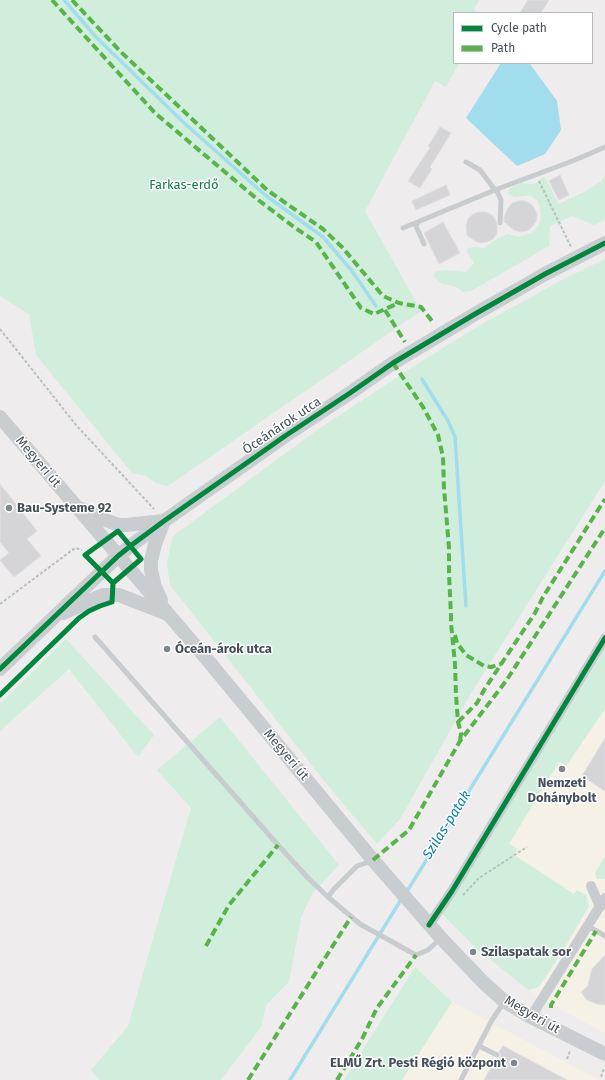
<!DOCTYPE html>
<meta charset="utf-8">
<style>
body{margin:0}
#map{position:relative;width:605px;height:1080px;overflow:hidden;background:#eeecec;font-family:"Fira Sans",sans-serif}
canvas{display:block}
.legend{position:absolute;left:453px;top:12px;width:140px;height:52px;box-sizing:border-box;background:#fff;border:1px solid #b4b9bd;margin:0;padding:5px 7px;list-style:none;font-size:12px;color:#444f5a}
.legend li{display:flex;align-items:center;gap:8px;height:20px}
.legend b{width:20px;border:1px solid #b4b9bd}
</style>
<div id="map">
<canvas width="605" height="1080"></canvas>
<ul class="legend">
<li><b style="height:5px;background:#00873e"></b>Cycle path</li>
<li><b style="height:5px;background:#57b448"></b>Path</li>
</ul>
</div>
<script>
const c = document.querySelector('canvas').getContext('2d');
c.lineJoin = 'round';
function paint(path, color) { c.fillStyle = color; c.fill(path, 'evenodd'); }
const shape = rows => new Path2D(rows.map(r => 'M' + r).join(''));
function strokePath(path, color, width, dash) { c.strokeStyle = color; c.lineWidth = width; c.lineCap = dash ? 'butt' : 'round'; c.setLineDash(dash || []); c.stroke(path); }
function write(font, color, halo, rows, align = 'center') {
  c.font = font + ' "Fira Sans",sans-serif'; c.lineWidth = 3; c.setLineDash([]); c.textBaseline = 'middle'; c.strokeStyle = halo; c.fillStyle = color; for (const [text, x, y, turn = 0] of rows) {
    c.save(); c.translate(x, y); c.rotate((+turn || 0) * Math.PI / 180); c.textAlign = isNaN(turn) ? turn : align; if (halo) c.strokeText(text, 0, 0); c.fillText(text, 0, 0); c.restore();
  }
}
const commercial = shape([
 [605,649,605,1033,554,1006,528,990,477,949,442,914],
 [452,1002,600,1080,402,1080]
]);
const green = shape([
 [0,0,479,0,474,9,477,13,454,13,454,63,459,63,446,87,435,81,365,211,421,311,168,486,156,483,146,476,132,473,36,355,29,314,0,296],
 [605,175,605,220,594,225,572,216,550,226,549,246,471,291,463,292,454,286,442,284,434,277,435,272,445,270,466,272,474,263,467,252,468,248,477,247,484,248,497,239,508,234,520,237,533,232,538,226,541,219,540,207,537,200,530,195,515,197,508,194,509,189,521,183,535,184,544,176,559,204,584,192,601,181],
 [605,259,605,481,473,690,400,819,377,844,325,782,170,585,167,563,173,536,317,430,425,359,482,324,562,280],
 [66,639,154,735,138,757,69,669,0,731,0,704],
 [605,649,605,709,566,766,559,762,509,844,517,849,514,855,574,894,577,890,586,895,589,906,562,952,539,987,528,990,477,949,442,914],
 [220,717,339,865,312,894,301,918,289,982,266,1005,261,1027,221,1080,99,1080,91,1070,128,1026,148,956,191,808,157,770],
 [605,856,605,879,597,879,595,873],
 [415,967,452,1002,402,1080,344,1080]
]);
const water = shape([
 [501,63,529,63,530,64,557,101,561,130,545,154,517,166,466,118]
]);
const stream = shape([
 [64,0,95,36,182,121,265,195,323,237,352,271,376,306],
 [422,379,448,421,455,437,466,606],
 [406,893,605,571],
 [290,1080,402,898]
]);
const building = shape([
 [528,0,549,0,541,13,520,13,528,0],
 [440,127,451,133,433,162,430,167,432,169,420,188,408,181,430,148,428,146,440,127],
 [560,175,569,195,559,200,549,181,560,175],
 [446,185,450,195,416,210,412,201,446,185],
 [519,201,525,201,531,204,535,209,537,215,536,222,532,227,527,231,520,232,514,230,504,222,504,217,508,208,512,203,519,201],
 [479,212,486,212,492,215,496,221,497,226,497,233,493,239,487,242,481,243,475,241,467,235,466,225,468,219,473,214,479,212],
 [443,222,460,253,439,264,424,233,443,222],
 [0,484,37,531,27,539,41,556,14,577,0,560,9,553,0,542,0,484],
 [605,738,605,791,582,776,605,738],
 [605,955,605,1005,597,1004,587,1000,581,992,588,986,592,969,605,955],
 [503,1046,567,1080,484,1080,496,1059,499,1059,500,1057,501,1054,499,1052,503,1046]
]);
const path = shape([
 [539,181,571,247],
 [0,329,76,425,154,509],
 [0,604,75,548,82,550],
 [463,895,479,878,527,847],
 [567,1059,570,1051],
 [601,1077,604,1068]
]);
const lane = shape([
 [466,162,480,170,495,190],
 [496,189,501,200,500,223],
 [418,222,416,226,424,244],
 [403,228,495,190,575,160,605,147],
 [95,637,278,845,308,878,328,897,360,924,416,955,428,950,440,939],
 [328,897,334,889,357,866,372,861],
 [588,926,605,936],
 [479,1046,497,1055],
 [461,1080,492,1020,504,1002]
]);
const street = shape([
 [591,886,600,907],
 [429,925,452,891,605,638],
 [531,1017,605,898]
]);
const secondary = shape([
 [0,417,210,663,373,860,441,938,483,982,504,1001,531,1017,605,1054],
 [82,509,100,518,119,525,126,525,164,521],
 [161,600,155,587,151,570,151,561,155,544,164,521],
 [63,613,103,595,119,595,165,613],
 [0,669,118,556,133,544,164,521,285,436,350,393,393,363,475,314,545,274,605,243]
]);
const quiet = shape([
 [52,0,155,113,257,199,294,227,316,242,361,308,374,314,399,303],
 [72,0,120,51,267,190,323,229,342,247,383,296,399,303,421,307,432,321],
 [385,310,405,342],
 [393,363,423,407,438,435,443,457,444,488,449,548,449,573,451,616,451,623,455,664,456,695,458,722,461,733,460,741],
 [455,635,457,643,466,655,484,666,491,667,501,664],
 [458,722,477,703,484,690,535,613,543,597,605,499],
 [373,860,409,830,460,741,506,681,605,528],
 [206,946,229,905,278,845],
 [551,1008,551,1005,596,931],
 [248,1080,351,917],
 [337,1080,362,1039,377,1008,416,955]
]);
const cycleway = shape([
 [0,669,118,556,133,544,164,521,285,436,350,393,393,363,475,314,545,274,605,243],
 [0,695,79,618,89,611,100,606,112,602,113,583,141,559,118,531,85,555,113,583],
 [429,925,452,891,605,638]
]);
const markers = [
 [9,508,4,"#80868d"],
 [167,649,4,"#80868d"],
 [562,769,4,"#80868d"],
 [473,952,4,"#80868d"],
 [514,1063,4,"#80868d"]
];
const parkNames = [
 ["Farkas-erdő",184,185]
];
const streetNames = [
 ["Óceánárok utca",282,426,-34],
 ["Megyeri út",38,462,50],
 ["Megyeri út",286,755,50],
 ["Megyeri út",532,1015,30]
];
const poiNames = [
 ["Bau-Systeme 92",17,508],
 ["Óceán-árok utca",175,649],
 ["Nemzeti",562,783,"center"],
 ["Dohánybolt",562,798,"center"],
 ["Szilaspatak sor",481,952],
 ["ELMŰ Zrt. Pesti Régió központ",506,1063,"right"]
];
const waterNames = [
 ["Szilas-patak",447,825,-58]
];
paint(commercial, '#f6f1e6');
paint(green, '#d0eedb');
paint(water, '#a2dded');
strokePath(stream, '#a2dded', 3.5);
paint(building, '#d5d4d7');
strokePath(building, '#dfdedf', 1);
strokePath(path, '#b5c2be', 2, [3, 2]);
strokePath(lane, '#c9ccce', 5);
strokePath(street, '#c9ccce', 10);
strokePath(secondary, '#c9cdd0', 14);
strokePath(quiet, '#57b448', 4, [8, 4]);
strokePath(cycleway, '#00873e', 5);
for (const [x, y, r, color] of markers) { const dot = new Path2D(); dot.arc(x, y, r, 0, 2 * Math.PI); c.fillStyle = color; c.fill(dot); strokePath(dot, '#fff', 1.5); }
write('13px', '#137c49', '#fff', parkNames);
write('13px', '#444f5a', '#fff', streetNames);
write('bold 13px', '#444f5a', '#fff', poiNames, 'left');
write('italic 14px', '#087fa1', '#fff', waterNames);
</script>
